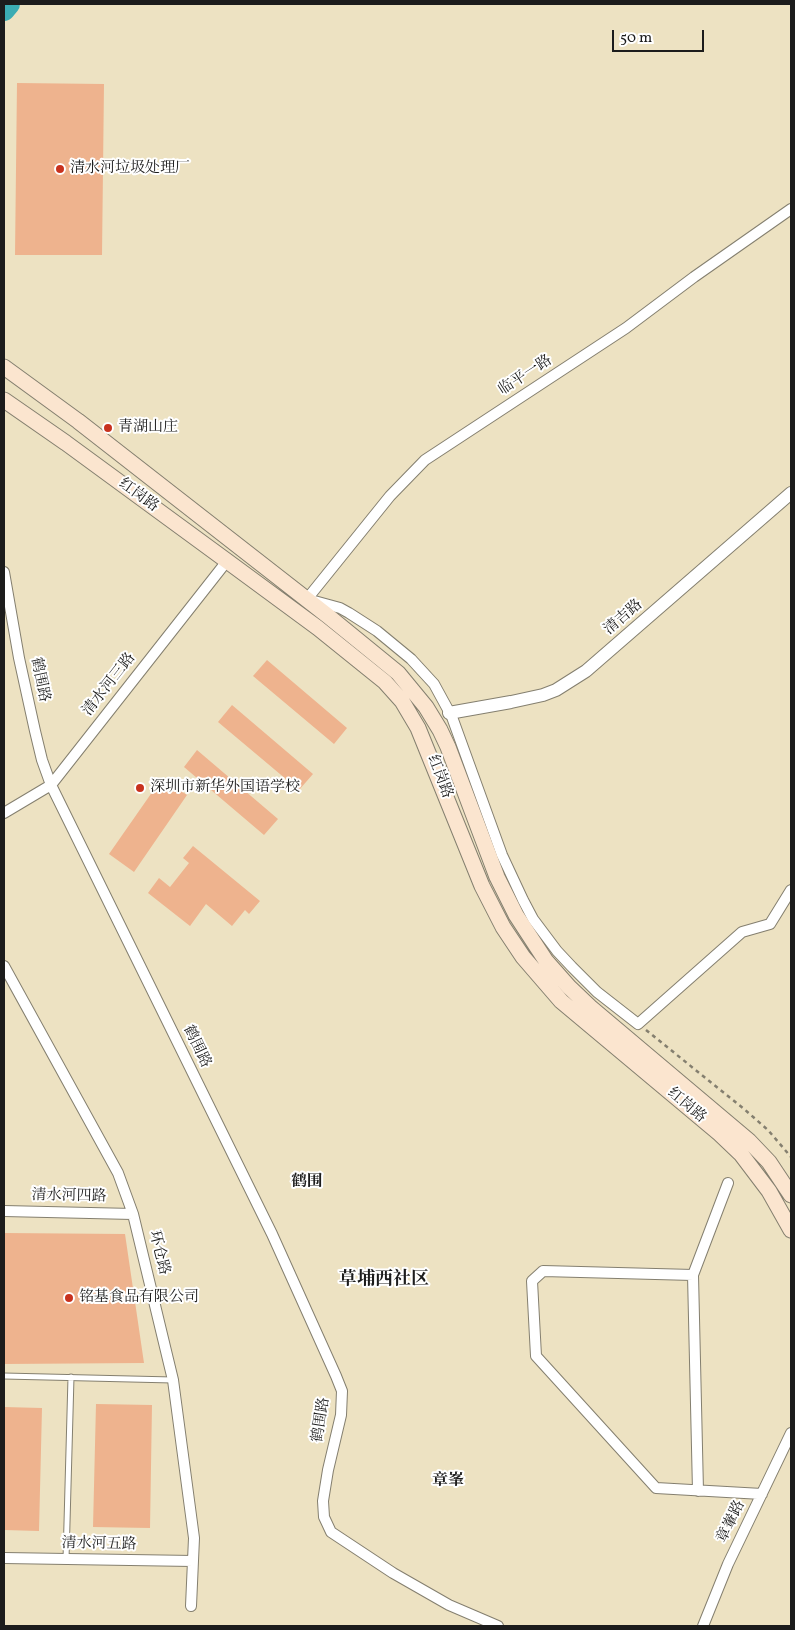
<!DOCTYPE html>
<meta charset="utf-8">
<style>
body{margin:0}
#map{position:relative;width:795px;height:1630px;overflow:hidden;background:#ede2c2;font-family:Vollkorn,serif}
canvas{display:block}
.frame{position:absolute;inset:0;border:5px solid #1c1c1c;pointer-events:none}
.scale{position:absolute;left:612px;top:30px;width:92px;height:22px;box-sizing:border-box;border:2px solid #1c1c1c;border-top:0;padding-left:6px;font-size:15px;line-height:18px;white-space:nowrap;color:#1c1c1c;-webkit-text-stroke:4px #fff;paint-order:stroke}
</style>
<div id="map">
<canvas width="795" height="1630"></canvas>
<div class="frame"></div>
<div class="scale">50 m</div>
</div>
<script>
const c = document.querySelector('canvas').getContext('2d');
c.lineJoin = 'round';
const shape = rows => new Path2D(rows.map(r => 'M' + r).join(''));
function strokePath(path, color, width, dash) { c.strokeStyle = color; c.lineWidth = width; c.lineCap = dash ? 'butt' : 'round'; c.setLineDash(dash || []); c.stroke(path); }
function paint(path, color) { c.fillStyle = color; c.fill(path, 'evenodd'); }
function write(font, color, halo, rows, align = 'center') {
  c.font = font + ' Vollkorn,"Noto Serif SC",serif'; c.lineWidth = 4; c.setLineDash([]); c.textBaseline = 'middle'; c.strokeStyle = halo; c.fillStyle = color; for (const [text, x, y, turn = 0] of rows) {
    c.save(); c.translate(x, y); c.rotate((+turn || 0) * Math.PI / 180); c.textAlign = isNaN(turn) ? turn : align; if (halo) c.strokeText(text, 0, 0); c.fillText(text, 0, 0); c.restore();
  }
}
const river = shape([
 [4,10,9,4]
]);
const building = shape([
 [17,83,104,84,102,255,15,255],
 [267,660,347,728,334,744,253,676],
 [232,705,313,774,299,790,218,722],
 [197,750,278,819,264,835,184,767],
 [162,778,187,795,134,872,109,854],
 [193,846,260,901,249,914,245,910,232,926,206,904,190,926,148,893,159,878,170,887,189,863,183,858],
 [4,1233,125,1234,144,1363,4,1364],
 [96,1404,152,1405,150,1528,93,1527],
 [4,1407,42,1408,39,1531,4,1530]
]);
const path = shape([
 [646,1030,744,1109,768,1130,791,1157]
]);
const service = shape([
 [4,1376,173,1380],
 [66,1559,71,1377]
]);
const minor = shape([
 [791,209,694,277,626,328,425,460,390,496,307,599,340,608,349,613,377,631,411,659,434,684,452,717,502,855,523,900,533,919,557,951,572,967,597,992,638,1024,742,932,770,924,791,890],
 [4,572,19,658,35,731,42,760,51,785,272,1234,336,1376,342,1391,341,1415,328,1470,323,1501,324,1517,331,1532,393,1573,449,1605,498,1626],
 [4,813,51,785,227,561],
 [4,966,118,1173,133,1214,173,1380,194,1538,191,1606],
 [4,1211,133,1214],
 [693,1275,543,1271,532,1281,536,1356,656,1488,762,1494],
 [698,1491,693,1275,728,1183],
 [4,1558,193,1561],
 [703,1626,728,1564,791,1433]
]);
const tertiary = shape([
 [449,713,511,702,543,695,556,690,586,671,791,493]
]);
const secondary = shape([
 [4,367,78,421,328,616,398,673,426,707,440,730,448,747,497,877,516,915,546,961,569,987,590,1007,749,1141,769,1162,791,1195],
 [4,400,66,443,227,561,318,628,385,682,402,701,418,728,482,886,503,927,523,957,561,1001,720,1134,741,1154,769,1191,791,1230]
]);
const markers = [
 [60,169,5,"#c8321e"],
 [108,428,5,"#c8321e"],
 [140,788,5,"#c8321e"],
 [69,1298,5,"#c8321e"]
];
const poiNames = [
 ["清水河垃圾处理厂",70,169],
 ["青湖山庄",118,428],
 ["深圳市新华外国语学校",150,788],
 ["铭基食品有限公司",79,1298]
];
const streetNames = [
 ["临平一路",526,376,-33],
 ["红岗路",138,496,36],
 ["清吉路",624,618,-41],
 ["鹤围路",39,680,78],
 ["清水河三路",110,685,-52],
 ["红岗路",439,777,69],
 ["鹤围路",196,1047,64],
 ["红岗路",686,1106,40],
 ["清水河四路",69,1197,1],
 ["环仓路",158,1253,76],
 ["鹤围路",322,1420,-81],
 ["章輋路",732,1522,-64],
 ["清水河五路",99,1545,1]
];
const neighbourhoodNames = [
 ["鹤围",307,1183],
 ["章峯",448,1482]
];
const quarterNames = [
 ["草埔西社区",384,1281]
];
strokePath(river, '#3bacb3', 22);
paint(building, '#eeb38e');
strokePath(service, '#847f6f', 7);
strokePath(minor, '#847f6f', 12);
strokePath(tertiary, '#847f6f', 14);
strokePath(secondary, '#847f6f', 17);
strokePath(path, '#847f6f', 2.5, [4, 4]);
strokePath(service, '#fff', 5);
strokePath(minor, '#fff', 10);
strokePath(tertiary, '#fff', 12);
strokePath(secondary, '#fbe5cf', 15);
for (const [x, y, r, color] of markers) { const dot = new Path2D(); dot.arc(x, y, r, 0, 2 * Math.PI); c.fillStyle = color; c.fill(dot); strokePath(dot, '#fff', 2); }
write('15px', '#1c1c1c', '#fff', poiNames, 'left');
write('15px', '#1c1c1c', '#fff', streetNames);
write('bold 16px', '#1c1c1c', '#fff', neighbourhoodNames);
write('bold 18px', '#1c1c1c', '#fff', quarterNames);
</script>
